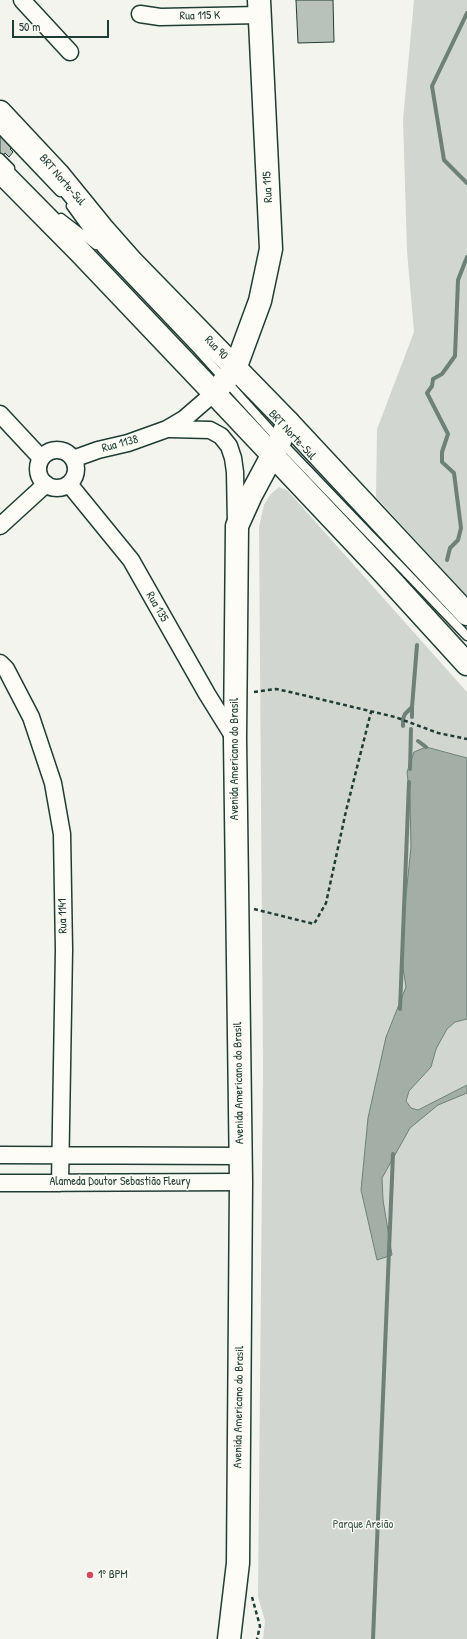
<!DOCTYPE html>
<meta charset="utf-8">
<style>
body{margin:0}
#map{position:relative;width:467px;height:1639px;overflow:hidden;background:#f4f4ef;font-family:"Patrick Hand",sans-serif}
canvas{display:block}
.scale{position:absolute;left:12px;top:20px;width:97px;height:18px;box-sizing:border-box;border:2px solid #1f3d34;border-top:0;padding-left:5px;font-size:12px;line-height:14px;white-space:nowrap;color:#1f3d34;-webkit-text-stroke:3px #fdfcf7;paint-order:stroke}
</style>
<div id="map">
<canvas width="467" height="1639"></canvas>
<div class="scale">50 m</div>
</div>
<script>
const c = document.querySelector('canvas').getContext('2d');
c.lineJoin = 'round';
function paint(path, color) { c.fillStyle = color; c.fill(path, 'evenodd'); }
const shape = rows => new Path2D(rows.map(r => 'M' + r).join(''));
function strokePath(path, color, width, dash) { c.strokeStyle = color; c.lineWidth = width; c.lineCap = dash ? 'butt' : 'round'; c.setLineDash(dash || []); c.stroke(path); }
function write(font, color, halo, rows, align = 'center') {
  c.font = font + ' "Patrick Hand",sans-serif'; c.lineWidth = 3; c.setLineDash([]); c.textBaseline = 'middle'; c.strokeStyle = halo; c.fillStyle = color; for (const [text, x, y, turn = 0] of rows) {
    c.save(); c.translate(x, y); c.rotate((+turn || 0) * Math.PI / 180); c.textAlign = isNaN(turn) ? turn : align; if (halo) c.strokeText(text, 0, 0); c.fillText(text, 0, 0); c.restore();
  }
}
const green = shape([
 [414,0,467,0,467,596,376,497,377,429,414,332,407,251,403,120],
 [279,487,287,490,467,692,467,1639,263,1639,265,1621,258,1597,263,1069,259,527,264,505,270,495]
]);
const water = shape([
 [426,747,467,758,467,1019,455,1022,447,1029,436,1049,431,1067,409,1091,406,1101,411,1108,418,1110,467,1085,467,1093,438,1105,410,1128,382,1178,383,1200,392,1255,377,1260,361,1190,368,1118,386,1037,406,987,403,968,402,934,411,847,410,799,407,772,414,752,426,747]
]);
const stream = shape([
 [467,13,432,86,444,160,467,183],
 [447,560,450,548,458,540,461,528,454,473,442,462,442,452,448,434,427,393,432,386,433,379,442,374,455,356,458,280,467,257],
 [412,717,412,707],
 [403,726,403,719,405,714,412,707,417,645],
 [418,741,426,747],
 [410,769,411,729],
 [400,1009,409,782],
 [373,1639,393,1154]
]);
const building = shape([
 [296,0,333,0,334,42,298,43,296,0],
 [0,131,14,146,10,149,13,152,9,157,5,153,3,156,0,153,0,131]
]);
const path = shape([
 [254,692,276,689,290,692,395,717,438,733,467,739],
 [254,909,314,924,326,903,346,811,371,712],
 [252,1597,260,1626,257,1639]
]);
const lane = shape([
 [0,129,60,192],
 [0,158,10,168],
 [71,206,102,249,198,350,280,441,467,636],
 [61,218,96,245]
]);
const street = shape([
 [22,0,70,52],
 [140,14,160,17,260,15],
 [0,414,41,458],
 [170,429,210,430,221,436,229,446,233,458,235,472,236,524],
 '38 469a19 19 0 1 1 38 0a19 19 0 1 1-38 0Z',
 [73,459,98,450,128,443,167,429,184,419,214,393],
 [69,484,131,560,207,694,235,739],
 [0,526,46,484],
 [0,663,6,669,31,717,53,783,62,834,64,950,60,1183],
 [0,1155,240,1156],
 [0,1183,241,1182]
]);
const secondary = shape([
 [214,393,235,369,260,301,271,249,259,0],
 [229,1639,238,1563,241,1182,235,739,237,526,251,495,280,441,288,422]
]);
const primary = shape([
 [0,112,58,174,102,228,132,262,288,422,467,614],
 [0,171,80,252,214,393,382,571,467,664]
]);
const markers = [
 [90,1575,4,"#d1495b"]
];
const streetNames = [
 ["Rua 115 K",200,16,-1],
 ["BRT Norte-Sul",62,180,49],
 ["Rua 115",268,187,-93],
 ["Rua 90",216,348,46],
 ["BRT Norte-Sul",292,435,47],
 ["Rua 1138",120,444,-15],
 ["Rua 135",157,607,60],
 ["Avenida Americano do Brasil",235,759,-90],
 ["Rua 1141",63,916,-91],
 ["Avenida Americano do Brasil",239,1083,-91],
 ["Alameda Doutor Sebastião Fleury",120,1182],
 ["Avenida Americano do Brasil",239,1407,-89]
];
const parkNames = [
 ["Parque Areião",363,1525]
];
const poiNames = [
 ["1º BPM",98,1575]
];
paint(green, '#d1d6d1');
paint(water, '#a3aea7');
strokePath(water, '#6e8179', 1);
strokePath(stream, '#6e8179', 4);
paint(building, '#b9c1bb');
strokePath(building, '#1f3d34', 1);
strokePath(lane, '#1f3d34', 11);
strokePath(street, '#1f3d34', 19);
strokePath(secondary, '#1f3d34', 25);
strokePath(primary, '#1f3d34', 25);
strokePath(path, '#1f3d34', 2.5, [4, 3]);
strokePath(lane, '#fdfcf7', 8);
strokePath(street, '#fdfcf7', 16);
strokePath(secondary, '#fdfcf7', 22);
strokePath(primary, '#fdfcf7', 22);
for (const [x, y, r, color] of markers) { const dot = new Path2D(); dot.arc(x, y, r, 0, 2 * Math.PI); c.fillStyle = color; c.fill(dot); strokePath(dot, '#fdfcf7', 1.5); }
write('12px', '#1f3d34', '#fdfcf7', streetNames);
write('12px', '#435c53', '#fdfcf7', parkNames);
write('12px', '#1f3d34', '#fdfcf7', poiNames, 'left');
</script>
